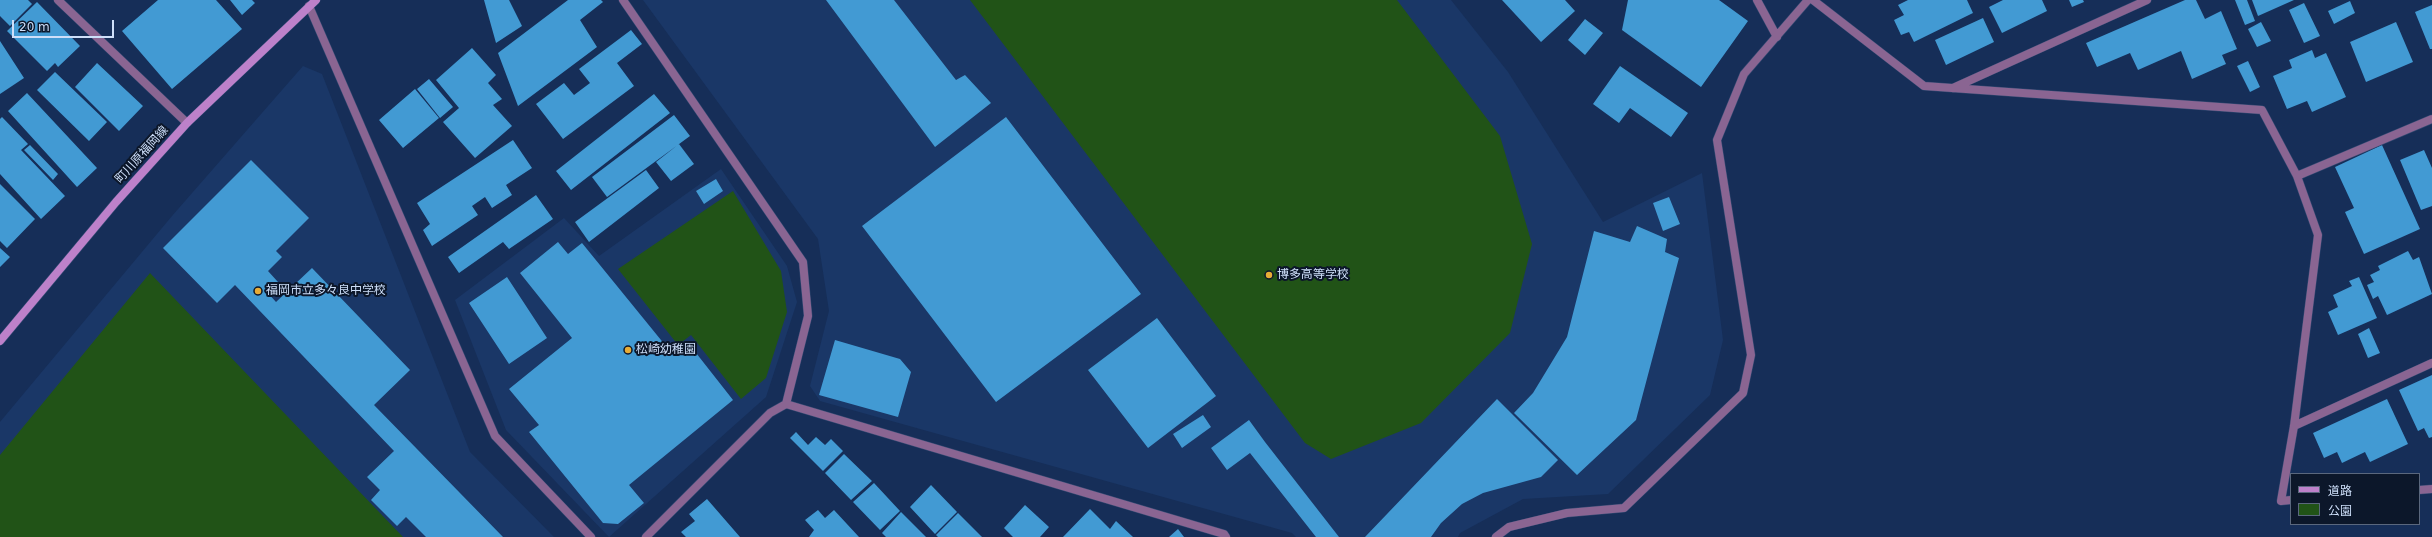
<!DOCTYPE html>
<meta charset="utf-8">
<style>
body{margin:0}
#map{position:relative;width:2432px;height:537px;overflow:hidden;background:#162e58;font-family:"DejaVu Sans","Noto Sans JP",sans-serif}
canvas{display:block}
.legend{position:absolute;left:2290px;top:473px;width:130px;height:52px;box-sizing:border-box;background:#0c172a;border:1px solid #5a677d;margin:0;padding:5px 7px;list-style:none;font-size:12px;color:#cedff9}
.legend li{display:flex;align-items:center;gap:8px;height:20px}
.legend b{width:20px;border:1px solid #5a677d}
.scale{position:absolute;left:12px;top:20px;width:102px;height:18px;box-sizing:border-box;border:2px solid #cedff9;border-top:0;padding-left:5px;font-size:12px;line-height:14px;white-space:nowrap;color:#cedff9;-webkit-text-stroke:3px #0c172a;paint-order:stroke}
</style>
<div id="map">
<canvas width="2432" height="537"></canvas>
<ul class="legend">
<li><b style="height:5px;background:#bd81ca"></b>道路</li>
<li><b style="height:11px;background:#215317"></b>公園</li>
</ul>
<div class="scale">20 m</div>
</div>
<script>
const c = document.querySelector('canvas').getContext('2d');
c.lineJoin = 'round';
function paint(path, color) { c.fillStyle = color; c.fill(path, 'evenodd'); }
const shape = rows => new Path2D(rows.map(r => 'M' + r).join(''));
function strokePath(path, color, width, dash) { c.strokeStyle = color; c.lineWidth = width; c.lineCap = dash ? 'butt' : 'round'; c.setLineDash(dash || []); c.stroke(path); }
function write(font, color, halo, rows, align = 'center') {
  c.font = font + ' "DejaVu Sans","Noto Sans JP",sans-serif'; c.lineWidth = 4; c.setLineDash([]); c.textBaseline = 'middle'; c.strokeStyle = halo; c.fillStyle = color; for (const [text, x, y, turn = 0] of rows) {
    c.save(); c.translate(x, y); c.rotate((+turn || 0) * Math.PI / 180); c.textAlign = isNaN(turn) ? turn : align; if (halo) c.strokeText(text, 0, 0); c.fillText(text, 0, 0); c.restore();
  }
}
const built = shape([
 [643,0,1451,0,1508,72,1603,222,1702,173,1723,340,1710,395,1608,494,1523,499,1460,533,1458,537,1296,537,1292,533,820,401,810,386,829,311,818,239],
 [303,66,322,74,470,452,554,537,0,537,0,422,172,216],
 [721,169,787,266,797,302,766,397,609,537,506,430,455,300,564,218,599,256]
]);
const green = shape([
 [970,0,1397,0,1500,136,1532,244,1510,333,1421,423,1331,459,1305,443],
 [733,191,781,271,787,312,766,378,741,399,691,335,678,345,618,269],
 [150,273,403,537,0,537,0,455]
]);
const building = shape([
 [0,0,28,0,32,4,10,26,0,16],
 [158,0,216,0,242,29,172,89,122,31],
 [230,0,252,0,255,3,242,15],
 [484,0,509,0,522,26,496,43],
 [568,0,601,0,603,2,580,20,597,47,518,106,498,53],
 [826,0,894,0,956,80,965,75,991,103,935,147],
 [1502,0,1565,0,1575,11,1541,42],
 [1628,0,1719,0,1748,21,1701,87,1622,30],
 [1908,0,1967,0,1973,13,1914,42,1909,32,1901,35,1894,20,1904,15,1898,5],
 [2003,0,2042,0,2047,11,2002,33,1989,7],
 [2069,0,2083,0,2084,2,2072,7],
 [2185,0,2196,0,2205,19,2221,11,2237,49,2222,55,2226,64,2192,79,2181,51,2138,70,2130,53,2097,67,2086,43],
 [2235,0,2247,0,2255,21,2245,25],
 [2252,0,2294,0,2258,16],
 [2350,1,2355,13,2334,24,2328,11],
 [37,2,80,46,58,67,55,63,47,71,7,31],
 [2304,3,2320,36,2304,43,2289,10],
 [2432,5,2432,49,2430,49,2415,12],
 [1983,18,1994,42,1946,65,1935,40],
 [1585,19,1603,33,1585,55,1568,40],
 [2261,22,2271,41,2257,47,2248,29],
 [2396,22,2413,62,2366,82,2350,42],
 [631,30,642,44,617,63,634,86,563,139,536,104,564,83,574,95,590,83,579,69],
 [0,41,24,78,0,94],
 [472,48,496,75,488,83,502,99,493,105,512,126,475,158,443,122,459,108,436,80],
 [2312,50,2315,58,2326,53,2346,97,2312,112,2307,101,2287,109,2273,76,2292,68,2289,60],
 [2248,61,2260,87,2250,92,2237,66],
 [97,63,143,106,119,131,75,87],
 [1620,66,1688,113,1671,137,1630,108,1619,123,1593,104],
 [55,72,107,122,89,141,37,90],
 [429,79,453,107,440,118,417,89],
 [415,89,439,118,403,148,379,120],
 [27,93,97,168,77,187,8,111],
 [654,94,670,113,571,190,556,171],
 [674,115,690,136,607,197,592,177],
 [2,117,28,144,21,150,65,196,41,219,0,174,0,119],
 [1006,117,1141,294,996,402,862,226],
 [513,140,532,168,506,185,512,195,492,208,485,197,472,206,478,215,432,246,423,230,430,224,417,203],
 [679,144,694,164,671,181,656,162],
 [30,145,58,174,53,180,24,150],
 [2382,145,2420,229,2364,254,2345,212,2354,208,2335,167],
 [2424,150,2432,168,2432,206,2421,210,2400,160],
 [251,160,309,218,276,251,282,257,268,271,278,282,267,292,276,302,312,268,410,370,374,405,503,537,426,537,406,517,397,526,371,500,380,490,367,477,394,451,235,285,217,303,163,248],
 [646,170,659,188,589,242,575,222],
 [716,179,723,191,704,204,696,191],
 [0,184,35,219,7,248,0,241],
 [536,195,553,219,509,249,503,242,459,273,448,257],
 [1669,197,1680,224,1663,231,1653,203],
 [1637,226,1667,239,1665,252,1679,258,1636,420,1577,475,1514,413,1533,393,1567,337,1594,231,1630,242],
 [558,242,568,254,582,243,674,356,689,344,733,400,629,485,644,503,618,524,603,523,529,432,539,425,509,389,572,338,520,273],
 [0,248,10,257,0,267],
 [2408,251,2413,260,2419,257,2432,294,2387,315,2378,296,2373,299,2367,285,2374,282,2370,275,2380,270,2378,266],
 [507,277,547,338,509,364,469,303],
 [2359,277,2377,318,2338,335,2328,312,2338,307,2333,295,2352,286,2349,281],
 [1157,318,1216,396,1148,448,1088,370],
 [2369,328,2380,353,2368,358,2358,334],
 [835,340,900,359,911,372,898,417,819,395],
 [2432,375,2432,437,2429,438,2424,428,2418,431,2399,390],
 [1497,399,1558,460,1541,477,1483,493,1462,504,1441,523,1431,537,1365,537],
 [2387,399,2408,444,2370,462,2365,452,2342,463,2337,452,2324,458,2313,433],
 [1203,415,1211,427,1182,448,1173,434],
 [1249,420,1265,442,1339,537,1316,537,1250,453,1227,470,1211,448],
 [796,432,808,445,816,437,825,445,831,439,843,451,823,471,790,438],
 [844,454,872,481,851,500,825,473],
 [874,483,900,511,880,530,853,502],
 [931,485,957,512,935,534,910,507],
 [707,499,740,537,686,537,681,532,695,521,689,514],
 [1025,505,1049,527,1040,537,1013,537,1004,528],
 [1090,509,1110,529,1116,521,1133,537,1063,537],
 [818,510,825,518,834,510,859,537,809,537,814,530,805,520],
 [901,512,926,537,886,537,882,533],
 [958,513,982,537,938,537,936,535],
 [1178,529,1184,537,1169,537]
]);
const minor = shape([
 [58,0,187,123],
 [623,0,803,262,808,316,786,404,770,413,646,537],
 [1757,0,1777,37],
 [1813,0,1924,86,2262,110,2297,176,2318,235,2294,426,2281,501,2291,500],
 [309,6,495,436,591,537],
 [1953,88,2147,0],
 [2297,176,2432,119],
 [786,404,1224,534,1226,537],
 [2294,426,2432,363],
 [2419,490,2432,489],
 [1496,537,1509,527,1567,513,1624,508,1743,393,1751,355,1717,140,1744,74,1808,0]
]);
const secondary = shape([
 [0,341,116,202,187,123,316,0]
]);
const markers = [
 [1269,275,4,"#e7ac36"],
 [258,291,4,"#e7ac36"],
 [628,350,4,"#e7ac36"]
];
const streetNames = [
 ["町川原福岡線",142,155,-48]
];
const poiNames = [
 ["博多高等学校",1277,275],
 ["福岡市立多々良中学校",266,291],
 ["松崎幼稚園",636,350]
];
paint(built, '#1a3767');
paint(green, '#215317');
paint(building, '#429ad3');
strokePath(minor, '#334a72', 9);
strokePath(secondary, '#334a72', 9);
strokePath(minor, '#8a6592', 8);
strokePath(secondary, '#bd81ca', 8);
for (const [x, y, r, color] of markers) { const dot = new Path2D(); dot.arc(x, y, r, 0, 2 * Math.PI); c.fillStyle = color; c.fill(dot); strokePath(dot, '#0c172a', 1.5); }
write('12px', '#cedff9', '#0c172a', streetNames);
write('12px', '#cedff9', '#0c172a', poiNames, 'left');
</script>
